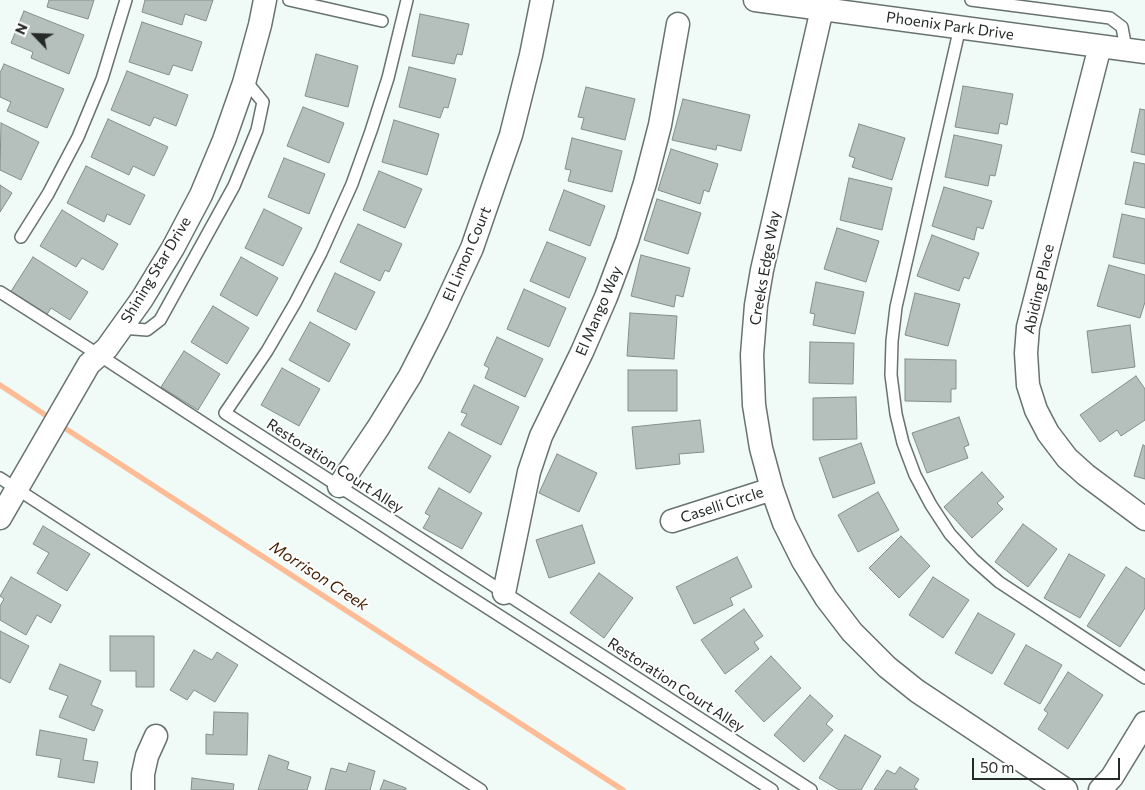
<!DOCTYPE html>
<style>
body{margin:0}
#map{position:relative;width:1145px;height:790px;overflow:hidden;background:#f0fbf8;font-family:Commissioner,sans-serif}
canvas{display:block}
.north{position:absolute;left:10px;top:10px;width:50px;height:50px;-webkit-text-stroke:4px #fff;paint-order:stroke;rotate:294deg;font-size:14px;font-weight:700;line-height:20px;text-align:center;color:#252928}
.north::after{content:'';display:block;margin:auto;width:18px;height:22px;background:#252928;clip-path:polygon(50% 0,100% 100%,50% 72%,0 100%)}
.scale{position:absolute;left:972px;top:758px;width:148px;height:22px;box-sizing:border-box;border:2px solid #252928;border-top:0;padding-left:6px;font-size:15px;line-height:18px;white-space:nowrap;color:#252928;-webkit-text-stroke:4px #fff;paint-order:stroke}
</style>
<div id="map">
<canvas width="1145" height="790"></canvas>
<div class="north">N</div>
<div class="scale">50 m</div>
</div>
<script>
const c = document.querySelector('canvas').getContext('2d');
c.lineJoin = 'round';
const shape = rows => new Path2D(rows.map(r => 'M' + r).join(''));
function strokePath(path, color, width, dash) { c.strokeStyle = color; c.lineWidth = width; c.lineCap = dash ? 'butt' : 'round'; c.setLineDash(dash || []); c.stroke(path); }
function paint(path, color) { c.fillStyle = color; c.fill(path, 'evenodd'); }
function write(font, color, halo, rows, align = 'center') {
  c.font = font + ' Commissioner,sans-serif'; c.lineWidth = 4; c.setLineDash([]); c.textBaseline = 'middle'; c.strokeStyle = halo; c.fillStyle = color; for (const [text, x, y, turn = 0] of rows) {
    c.save(); c.translate(x, y); c.rotate((+turn || 0) * Math.PI / 180); c.textAlign = isNaN(turn) ? turn : align; if (halo) c.strokeText(text, 0, 0); c.fillText(text, 0, 0); c.restore();
  }
}
const stream = shape([
 [0,385,53,420],
 [60,425,623,790]
]);
const building = shape([
 [49,0,94,0,88,19,47,7,49,0],
 [145,0,213,0,206,21,185,14,182,25,142,12,145,0],
 [24,11,84,35,69,74,31,58,33,52,11,43,24,11],
 [420,14,469,24,462,55,457,54,454,64,412,56,420,14],
 [142,22,202,42,192,71,173,65,169,75,129,62,142,22],
 [316,54,358,66,348,107,305,96,316,54],
 [4,64,64,89,47,128,7,111,11,102,0,97,0,73,4,64],
 [409,67,456,79,448,108,444,107,440,118,399,107,409,67],
 [127,71,188,95,176,126,154,117,150,126,111,110,127,71],
 [963,86,1013,94,1007,125,1000,123,998,134,955,127,963,86],
 [586,87,635,99,625,140,581,129,584,118,578,117,586,87],
 [683,99,750,115,741,151,717,145,716,150,672,140,683,99],
 [303,107,344,123,329,163,287,146,303,107],
 [1140,109,1145,110,1145,155,1131,152,1140,109],
 [108,119,168,147,154,176,133,166,129,175,91,157,108,119],
 [394,120,439,134,427,175,382,162,394,120],
 [1,123,39,142,21,180,0,170,1,123],
 [859,124,905,138,892,180,852,167,855,158,849,156,859,124],
 [954,135,1002,145,995,176,990,175,988,186,945,177,954,135],
 [572,138,622,151,612,192,568,181,571,170,565,169,572,138],
 [671,149,718,164,709,192,704,190,700,204,658,190,671,149],
 [284,158,325,174,309,214,268,197,284,158],
 [1134,162,1145,164,1145,208,1125,204,1134,162],
 [86,166,145,195,130,225,107,214,104,222,67,203,86,166],
 [379,171,422,189,405,228,363,210,379,171],
 [849,178,892,188,882,230,840,220,849,178],
 [0,185,12,193,0,212,0,185],
 [944,187,992,201,983,229,977,227,974,240,932,226,944,187],
 [564,190,605,206,590,246,549,230,564,190],
 [657,199,701,213,688,254,644,240,657,199],
 [264,209,302,228,283,266,245,248,264,209],
 [62,210,118,244,103,270,82,258,76,267,40,246,62,210],
 [1122,214,1145,219,1145,264,1113,257,1122,214],
 [358,224,402,244,389,272,385,270,380,281,340,262,358,224],
 [837,228,879,241,866,282,824,269,837,228],
 [932,235,979,253,969,279,964,277,959,291,917,276,932,235],
 [547,242,586,258,569,298,530,281,547,242],
 [641,255,690,268,683,297,676,295,674,307,631,296,641,255],
 [33,257,88,292,70,320,51,308,46,316,10,293,33,257],
 [241,257,278,278,257,316,220,295,241,257],
 [1109,265,1145,275,1145,302,1140,318,1097,306,1109,265],
 [335,273,375,292,356,330,317,311,335,273],
 [816,282,864,292,855,334,813,325,815,314,810,313,816,282],
 [524,289,566,308,549,347,507,329,524,289],
 [915,293,960,304,948,346,905,335,915,293],
 [213,306,249,328,227,364,191,342,213,306],
 [630,313,677,316,674,359,627,356,630,313],
 [310,322,350,344,329,382,289,360,310,322],
 [1130,325,1135,367,1092,373,1087,331,1130,325],
 [497,337,543,359,525,397,485,378,489,368,484,365,497,337],
 [810,342,854,343,853,384,809,383,810,342],
 [184,351,220,374,198,410,161,387,184,351],
 [905,359,956,360,956,389,951,389,951,402,905,401,905,359],
 [282,368,320,389,299,426,261,405,282,368],
 [628,370,677,370,677,411,628,411,628,370],
 [1136,376,1145,389,1145,420,1121,436,1117,430,1100,442,1080,415,1136,376],
 [474,385,519,407,501,445,461,425,467,414,461,412,474,385],
 [856,397,857,439,813,440,813,398,856,397],
 [959,417,969,445,964,447,968,458,927,473,912,433,959,417],
 [700,420,704,452,679,454,680,464,636,469,632,427,700,420],
 [449,432,491,456,470,493,428,468,449,432],
 [861,443,875,483,833,498,819,458,861,443],
 [1143,445,1145,446,1145,479,1134,476,1143,445],
 [557,454,597,473,579,512,539,493,557,454],
 [982,472,1004,497,997,503,1003,509,972,538,944,507,982,472],
 [439,488,482,513,462,549,423,528,430,516,425,513,439,488],
 [878,492,899,530,858,552,838,515,878,492],
 [1023,524,1057,549,1028,587,995,562,1023,524],
 [582,525,595,563,549,578,536,540,582,525],
 [43,526,90,554,67,591,37,573,49,553,33,544,43,526],
 [901,536,930,566,899,598,869,568,901,536],
 [1069,554,1105,575,1080,618,1044,598,1069,554],
 [737,557,752,587,730,598,733,605,694,624,676,587,737,557],
 [1126,567,1145,579,1145,608,1120,647,1087,626,1126,567],
 [599,573,633,598,604,638,570,613,599,573],
 [11,577,61,605,51,623,37,615,26,635,0,620,0,606,4,599,0,596,11,577],
 [933,577,969,600,943,638,909,615,933,577],
 [744,609,763,636,754,642,759,649,725,674,701,640,744,609],
 [978,613,1015,634,992,674,955,653,978,613],
 [0,631,29,646,10,683,0,678,0,631],
 [110,636,154,636,154,687,136,687,136,671,110,671,110,636],
 [1026,645,1062,665,1040,704,1004,684,1026,645],
 [194,650,212,660,217,652,238,665,215,702,194,690,187,700,170,690,194,650],
 [771,656,801,688,764,722,735,691,771,656],
 [60,664,101,681,91,705,103,710,94,731,59,717,68,696,49,689,60,664],
 [1068,672,1103,695,1068,749,1038,729,1048,713,1044,710,1068,672],
 [810,695,833,716,826,724,833,730,804,762,774,735,810,695],
 [214,712,248,713,247,755,206,754,206,734,213,735,214,712],
 [40,730,87,739,83,760,98,762,94,783,58,777,61,759,36,755,40,730],
 [845,735,881,756,861,790,839,790,819,778,845,735],
 [269,755,289,762,287,769,311,777,307,790,258,790,269,755],
 [349,763,375,771,370,790,325,790,331,768,346,772,349,763],
 [900,767,919,779,914,787,918,790,874,790,887,770,895,774,900,767],
 [192,778,234,784,233,790,191,790,192,778],
 [384,780,406,788,406,790,380,790,384,780]
]);
const lane = shape([
 [289,0,382,21],
 [407,0,388,78,371,131,352,184,321,253,295,303,267,351,225,413,811,790],
 [971,0,1110,18,1122,27,1126,49],
 [960,27,896,307,892,341,891,375,896,414,903,443,915,475,931,505,950,534,973,559,999,582,1145,678],
 [21,237,48,194,78,137,102,79,126,0],
 [0,292,99,355,439,577,772,790],
 [121,328,147,330,160,320,234,186,257,130,263,102,245,80],
 [0,478,481,790]
]);
const street = shape([
 [755,0,1145,52],
 [822,9,762,270,756,305,752,355,754,405,761,448,772,489,784,523,803,561,826,598,852,632,887,667,917,691,1066,790],
 [1100,46,1028,327,1026,353,1028,385,1036,410,1048,433,1067,458,1086,475,1145,519],
 [339,486,378,428,410,376,437,323,472,248,511,135,531,55,542,0],
 [0,518,89,364,107,348,142,299,173,248,201,195,224,140,244,83,260,25,265,0],
 [672,521,772,489],
 [504,593,529,472,541,436,582,352,606,297,627,241,645,183,660,125,678,24],
 [143,790,143,774,147,756,156,736],
 [1100,790,1112,777,1145,723]
]);
const streetNames = [
 ["Phoenix Park Drive",950,26,8],
 ["El Limon Court",467,254,-67],
 ["Creeks Edge Way",765,268,-80],
 ["Shining Star Drive",156,270,-59],
 ["Abiding Place",1039,289,-77],
 ["El Mango Way",599,311,-67],
 ["Restoration Court Alley",335,466,33],
 ["Caselli Circle",722,505,-18],
 ["Restoration Court Alley",676,685,33]
];
const waterNames = [
 ["Morrison Creek",319,576,33]
];
strokePath(stream, '#fdbc95', 5.5);
paint(building, '#b5c0bd');
strokePath(building, '#848e8b', 1);
strokePath(lane, '#68726f', 14);
strokePath(street, '#68726f', 25);
strokePath(lane, '#fff', 11);
strokePath(street, '#fff', 22);
write('15px', '#252928', '#fff', streetNames);
write('italic 16px', '#451d00', '#fff', waterNames);
</script>
